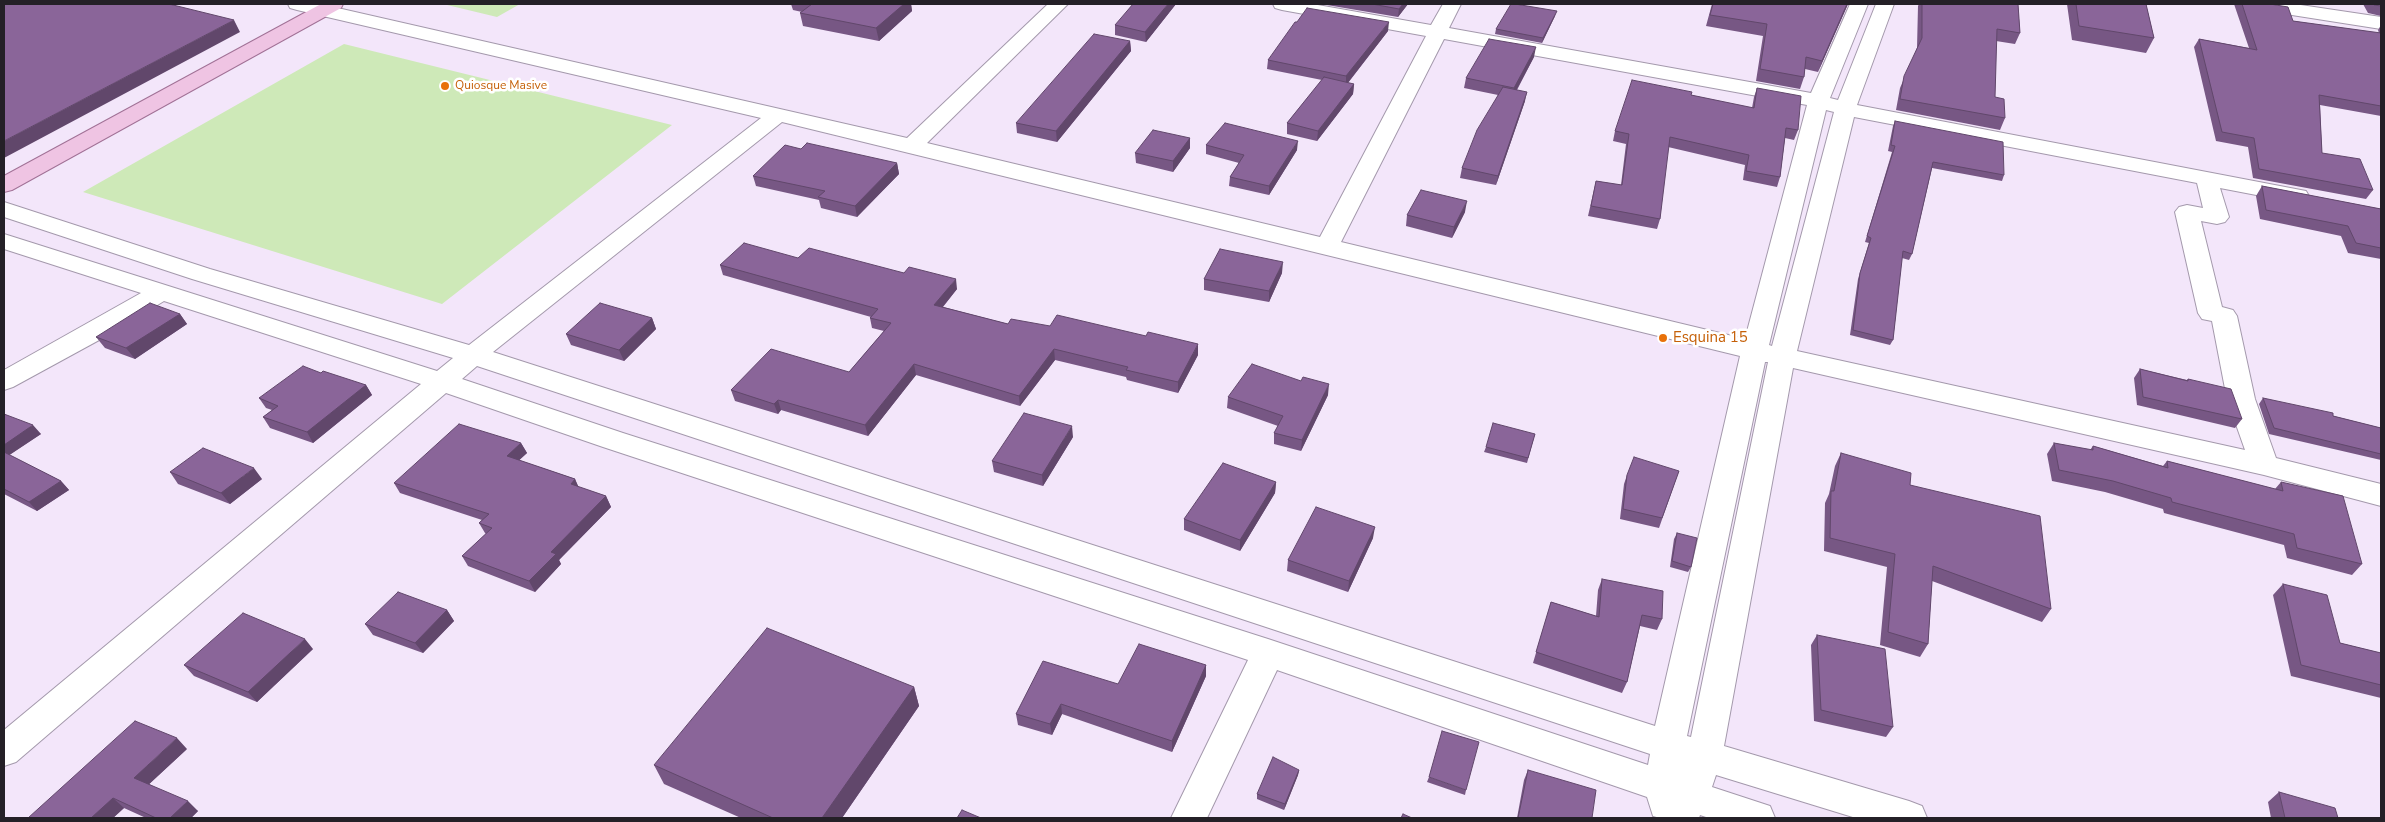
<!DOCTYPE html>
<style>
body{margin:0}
#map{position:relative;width:2385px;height:822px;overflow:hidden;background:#f3e6fa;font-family:"Nunito Sans",sans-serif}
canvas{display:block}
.frame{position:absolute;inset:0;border:5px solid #242027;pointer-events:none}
</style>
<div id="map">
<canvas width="2385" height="822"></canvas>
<div class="frame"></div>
</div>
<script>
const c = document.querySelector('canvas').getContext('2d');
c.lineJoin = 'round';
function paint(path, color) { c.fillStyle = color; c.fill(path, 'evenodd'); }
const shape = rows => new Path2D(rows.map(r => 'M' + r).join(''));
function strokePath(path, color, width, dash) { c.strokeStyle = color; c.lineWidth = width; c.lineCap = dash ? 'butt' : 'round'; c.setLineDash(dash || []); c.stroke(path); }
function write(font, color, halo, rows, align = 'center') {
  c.font = font + ' "Nunito Sans",sans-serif'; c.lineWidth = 5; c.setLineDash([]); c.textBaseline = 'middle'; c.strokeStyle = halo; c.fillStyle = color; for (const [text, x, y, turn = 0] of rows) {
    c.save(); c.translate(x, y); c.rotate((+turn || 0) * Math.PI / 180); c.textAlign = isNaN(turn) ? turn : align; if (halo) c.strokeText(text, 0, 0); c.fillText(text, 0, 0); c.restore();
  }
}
const green = shape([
 [443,4,520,4,497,17],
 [344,44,672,125,442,304,83,192]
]);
const minor = shape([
 [288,4,320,4,907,138,1048,4,1068,4,927,143,1320,237,1426,36,1282,10,1275,8,1273,4,1312,4,1431,25,1443,4,1461,4,1449,28,1811,93,1850,4,1868,4,1830,98,1838,100,1876,4,1894,4,1857,105,2306,191,2309,196,2306,201,2298,203,2220,188,2229,217,2225,222,2217,224,2201,221,2222,307,2233,310,2237,316,2255,399,2276,458,2381,484,2381,506,2264,475,1793,368,1724,746,1909,801,1922,806,1927,818,1856,818,1716,775,1712,787,1770,806,1775,818,1709,818,1700,815,1699,818,1660,818,1653,816,1647,797,1277,670,1207,818,1171,818,1248,660,603,447,446,393,16,762,4,766,4,730,421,384,164,301,112,333,13,387,4,390,4,370,141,293,4,249,4,234,437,371,453,358,192,279,4,217,4,202,210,269,469,345,761,118,297,10,290,8,288,4],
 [1444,39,1807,105,1745,339,1341,242,1444,39],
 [1826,110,1834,112,1772,346,1769,345,1826,110],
 [1854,117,2197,183,2203,208,2187,205,2179,207,2175,212,2198,313,2202,319,2212,321,2227,399,2245,450,1797,351,1854,117],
 [782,122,1740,356,1655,726,493,352,782,122],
 [1765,362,1768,362,1691,737,1687,736,1765,362],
 [477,366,1650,754,1648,765,1268,639,623,433,462,379,477,366],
 [2251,4,2294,4,2381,17,2381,29,2260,10,2253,8,2251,4]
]);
const major = shape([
 [321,4,343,4,341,8,12,190,4,192,4,176,321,4]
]);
const wall = shape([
 [791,4,911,4,912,11,879,41,803,26,800,13,802,12,793,10],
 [1176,4,1146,42,1115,35,1115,25],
 [1321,4,1408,4,1398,17],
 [1712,4,1848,4,1818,72,1805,69,1804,77,1800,89,1756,81,1763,36,1706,26],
 [1919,4,2018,4,2020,33,2015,44,1996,41,1995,97,2005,118,2000,130,1896,110,1900,88,1917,48,1918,6],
 [2067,4,2146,4,2154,38,2146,53,2072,40],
 [2234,4,2270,4,2293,21,2379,33,2378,30,2381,25,2381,116,2320,105,2322,153,2373,190,2366,199,2253,178,2248,147,2216,141,2194,47,2199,39,2249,48],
 [2363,4,2381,4,2381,16,2368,13],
 [1555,16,1542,43,1495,34,1496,29],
 [1388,31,1348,83,1354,84,1353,94,1317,141,1287,134,1287,123,1322,80,1267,69,1268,60],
 [1130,41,1131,51,1057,142,1017,133,1016,123],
 [1534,57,1517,90,1525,101,1496,185,1460,178,1462,168,1498,95,1464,88,1466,78],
 [1757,88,1798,130,1794,140,1785,138,1780,177,1777,187,1743,180,1745,165,1668,147,1660,219,1657,229,1588,216,1596,181,1621,185,1626,144,1613,141,1615,131,1691,95,1752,108,1754,97],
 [1895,121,2004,175,2002,181,1932,168,1912,254,1909,260,1902,258,1893,340,1890,345,1850,335,1858,279,1869,243,1865,242,1892,152,1888,151,1893,126],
 [1190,138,1190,148,1173,172,1136,163,1135,153],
 [1206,145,1297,150,1269,195,1229,186,1230,177,1239,163,1206,154],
 [801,149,897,163,899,174,857,217,821,208,819,200,756,186,753,176],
 [2262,186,2381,209,2381,259,2348,253,2341,236,2260,219,2256,196],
 [1465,212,1452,238,1406,226,1407,215],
 [798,258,957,289,943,307,1008,324,1198,355,1178,393,1127,380,1126,377,1055,360,1020,406,916,375,868,436,781,410,778,414,735,401,731,390,849,372,884,331,872,328,870,318,871,317,723,275,720,265],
 [1282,273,1269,302,1204,290,1204,279],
 [180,314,187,324,135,359,105,348,96,337],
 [652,318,656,329,624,361,571,345,566,334],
 [2140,369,2187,380,2188,379,2242,419,2235,428,2137,405,2134,378],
 [321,373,366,385,372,395,313,443,270,428,263,417,272,410,266,408,259,398],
 [1301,381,1328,395,1301,451,1274,444,1274,433,1278,426,1227,408,1228,397],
 [2263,398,2381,428,2381,460,2269,434,2259,404],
 [4,414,41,434,9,455,61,481,69,490,37,511,4,494],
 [1535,434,1527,463,1484,452,1486,447],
 [1073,437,1043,486,994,472,992,461],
 [521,443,527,453,519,460,575,479,578,487,606,496,611,507,559,560,561,564,535,592,468,566,462,556,486,534,485,533,479,523,482,520,400,493,394,483],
 [2054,443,2090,450,2093,446,2163,466,2167,461,2275,489,2281,482,2362,564,2352,575,2287,558,2284,545,2164,513,2163,509,2105,492,2052,481,2047,454],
 [1841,453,1910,485,2051,609,2042,622,1932,581,1928,644,1920,657,1880,645,1887,567,1824,551,1825,503,1829,494,1835,466],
 [1679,471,1659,528,1620,519,1624,484,1627,475],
 [170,472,262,479,230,504,178,484],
 [1276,482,1275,493,1240,551,1184,530,1184,519],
 [1677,533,1691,567,1688,572,1670,567,1674,539],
 [1373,538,1348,592,1287,571,1288,560],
 [1602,579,1662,619,1657,630,1640,626,1627,682,1622,693,1533,663,1551,602,1596,616,1598,590],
 [2283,584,2340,643,2381,653,2381,698,2291,676,2273,595],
 [447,610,454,621,423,653,373,635,365,624],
 [1817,635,1893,727,1886,737,1814,721,1811,645],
 [313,649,257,702,194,676,184,665],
 [1206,665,1206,676,1172,752,1062,714,1052,735,1018,725,1016,714,1118,684],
 [914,687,919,706,842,818,741,818,664,784,654,765],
 [187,749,149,784,198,811,191,818,146,818,124,808,113,818,28,818],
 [1299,770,1298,775,1284,810,1257,799,1257,794],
 [1528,770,1592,818,1517,818,1524,780],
 [1429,777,1466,790,1465,795,1427,782],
 [2279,792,2338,818,2271,818,2268,802]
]);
const shadedWall = shape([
 [904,4,911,4,912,11,879,41,876,28],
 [1168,4,1176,4,1146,42,1145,32],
 [1403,4,1408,4,1398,17,1399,9],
 [1847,4,1848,4,1818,72,1822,61],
 [1557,11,1555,16,1542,43,1543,38],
 [234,20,240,32,4,158,4,141],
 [1389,22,1388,31,1346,85,1346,76],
 [1130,41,1131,51,1057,142,1056,131],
 [1536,47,1534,57,1512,98,1514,88],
 [1354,84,1353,94,1317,141,1318,131],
 [1527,92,1525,101,1496,185,1498,176],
 [1190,138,1190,148,1173,172,1173,161],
 [1298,141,1297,150,1269,195,1269,186],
 [897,163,899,174,857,217,855,206],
 [1467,201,1465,212,1452,238,1454,227],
 [1283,262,1282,273,1269,302,1269,291],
 [956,279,957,289,936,315,934,305],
 [180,314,187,324,135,359,126,348],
 [652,318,656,329,624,361,619,350],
 [1198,344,1198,355,1178,393,1178,382],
 [1054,349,1055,360,1020,406,1019,396],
 [914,364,916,375,868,436,865,425],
 [1329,384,1328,395,1301,451,1302,440],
 [366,385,372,395,313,443,307,432],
 [778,400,781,410,778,414,774,404],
 [33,425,41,434,5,458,4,456,4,445],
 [1072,426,1073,437,1043,486,1042,475],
 [521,443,527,453,513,466,507,456],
 [254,468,262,479,230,504,221,493],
 [575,479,580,490,571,484],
 [61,481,69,490,37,511,29,502],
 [1276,482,1275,493,1240,551,1240,540],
 [606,496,611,507,559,560,561,564,535,592,529,581,551,552],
 [1375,527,1373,538,1348,592,1349,581],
 [447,610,454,621,423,653,415,643],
 [305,639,313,649,257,702,248,692],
 [1206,665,1206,676,1172,752,1172,741],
 [914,687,919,706,842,818,822,818],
 [1061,704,1062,714,1052,735,1050,724],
 [177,738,187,749,145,788,134,778],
 [1299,770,1298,775,1284,810,1285,804],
 [113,798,124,808,113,818,91,818],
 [188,801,198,811,191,818,170,818]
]);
const building = shape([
 [4,4,169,4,234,20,4,141,4,4],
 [812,4,904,4,876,28,800,13,812,4],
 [1133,4,1168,4,1145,32,1115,25,1133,4],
 [1372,4,1403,4,1399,9,1372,4],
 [1511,4,1515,4,1557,11,1543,38,1496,29,1511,4],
 [1713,4,1847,4,1822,61,1806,57,1804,77,1760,69,1767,24,1710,15,1713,4],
 [1922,4,2018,4,2020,33,1997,29,1995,97,2004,99,2005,118,1900,99,1904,76,1922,38,1922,4],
 [2076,4,2146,4,2154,38,2079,26,2076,4],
 [2242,4,2270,4,2288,7,2293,21,2381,33,2381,106,2319,95,2322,153,2360,159,2373,190,2259,169,2254,138,2222,132,2199,39,2257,50,2242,4],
 [2373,4,2381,4,2381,6,2374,5,2373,4],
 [1307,8,1389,22,1346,76,1268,60,1295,22,1297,22,1307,8],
 [1094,34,1130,41,1056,131,1016,123,1094,34],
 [1489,39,1536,47,1514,88,1466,78,1489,39],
 [1324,77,1354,84,1318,131,1287,123,1324,77],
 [1632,80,1692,92,1691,95,1754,108,1757,88,1801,96,1798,130,1786,128,1780,177,1746,171,1749,155,1670,137,1660,219,1591,206,1596,181,1622,185,1629,134,1615,131,1632,80],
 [1503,87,1527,92,1498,176,1462,168,1477,130,1503,87],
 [1895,121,2003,142,2004,175,1933,162,1912,254,1903,251,1893,340,1853,330,1860,273,1871,238,1867,236,1895,146,1891,145,1895,121],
 [1225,123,1298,141,1269,186,1230,177,1244,155,1206,145,1225,123],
 [1153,130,1190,138,1173,161,1135,153,1153,130],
 [807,143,897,163,855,206,818,197,825,191,753,176,785,145,801,149,807,143],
 [2262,186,2381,209,2381,248,2356,243,2348,226,2266,210,2262,186],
 [1421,190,1467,201,1454,227,1407,215,1421,190],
 [744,243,798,258,809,248,904,273,909,267,956,279,934,305,1008,324,1011,319,1050,326,1057,315,1146,336,1148,332,1198,344,1178,382,1126,370,1128,367,1054,349,1019,396,914,364,865,425,778,400,774,404,731,390,771,349,849,372,891,323,870,318,878,309,720,265,744,243],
 [1220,249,1283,262,1269,291,1204,279,1220,249],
 [150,303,180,314,126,348,96,337,150,303],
 [600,303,652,318,619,350,566,334,600,303],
 [1252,364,1301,381,1303,377,1329,384,1302,440,1274,433,1283,416,1228,397,1252,364],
 [303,366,321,373,323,371,366,385,307,432,263,417,278,406,259,398,303,366],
 [2140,369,2188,381,2188,379,2231,389,2242,419,2143,397,2140,369],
 [2263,398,2333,413,2333,416,2381,428,2381,454,2274,428,2263,398],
 [1024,413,1072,426,1042,475,992,461,1024,413],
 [4,414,33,425,4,445,4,414],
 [1493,423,1535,434,1528,458,1486,447,1493,423],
 [459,424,521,443,507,456,575,479,571,484,606,496,551,552,556,554,529,581,462,556,492,528,479,523,489,514,394,483,459,424],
 [2054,443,2093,450,2093,446,2168,468,2167,461,2283,491,2281,482,2343,496,2362,564,2297,548,2294,534,2172,502,2171,498,2113,481,2059,470,2054,443],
 [203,448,254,468,221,493,170,472,203,448],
 [4,452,61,481,29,502,4,489,4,452],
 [1841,453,1911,473,1910,485,2040,516,2051,609,1933,566,1928,644,1888,632,1895,554,1830,538,1831,491,1834,491,1841,453],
 [1634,457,1679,471,1662,518,1623,509,1627,475,1634,457],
 [1223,463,1276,482,1240,540,1184,519,1223,463],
 [1316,507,1375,527,1349,581,1288,560,1316,507],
 [1677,533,1697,538,1691,567,1672,561,1677,533],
 [1602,579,1663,591,1662,619,1642,615,1627,682,1536,652,1551,602,1599,617,1602,579],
 [2283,584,2327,595,2340,643,2381,653,2381,685,2301,665,2283,584],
 [398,592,447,610,415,643,365,624,398,592],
 [243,613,305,639,248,692,184,665,243,613],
 [767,628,914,687,822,818,773,818,654,765,767,628],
 [1817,635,1885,649,1893,727,1821,710,1817,635],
 [1139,644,1206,665,1172,741,1061,704,1050,724,1016,714,1043,661,1118,684,1139,644],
 [135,721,177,738,134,778,188,801,170,818,156,818,113,798,91,818,28,818,135,721],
 [1442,731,1479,742,1466,790,1429,777,1442,731],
 [1273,757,1299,770,1285,804,1257,794,1273,757],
 [1528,770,1596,790,1592,818,1518,818,1528,770],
 [2279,792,2335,808,2338,818,2285,818,2279,792],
 [962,810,981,818,957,818,962,810],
 [1403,814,1412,818,1401,818,1403,814]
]);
const markers = [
 [445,86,5,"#e8710a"],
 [1663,338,5,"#e8710a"]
];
const farFoodnames = [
 ["Quiosque Masive",455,86]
];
const foodNames = [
 ["Esquina 15",1673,338]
];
paint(green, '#cee9b8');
strokePath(minor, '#a499ac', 2);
strokePath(major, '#a17196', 2);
paint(minor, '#fff');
paint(major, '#efc4e3');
paint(wall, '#775784');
paint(shadedWall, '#61476b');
paint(building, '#8a6599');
strokePath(building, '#61476b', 1);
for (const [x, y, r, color] of markers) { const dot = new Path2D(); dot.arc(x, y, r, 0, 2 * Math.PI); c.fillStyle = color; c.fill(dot); strokePath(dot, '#fff', 2); }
write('12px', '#c56008', '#fff', farFoodnames, 'left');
write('15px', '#c56008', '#fff', foodNames, 'left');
</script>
